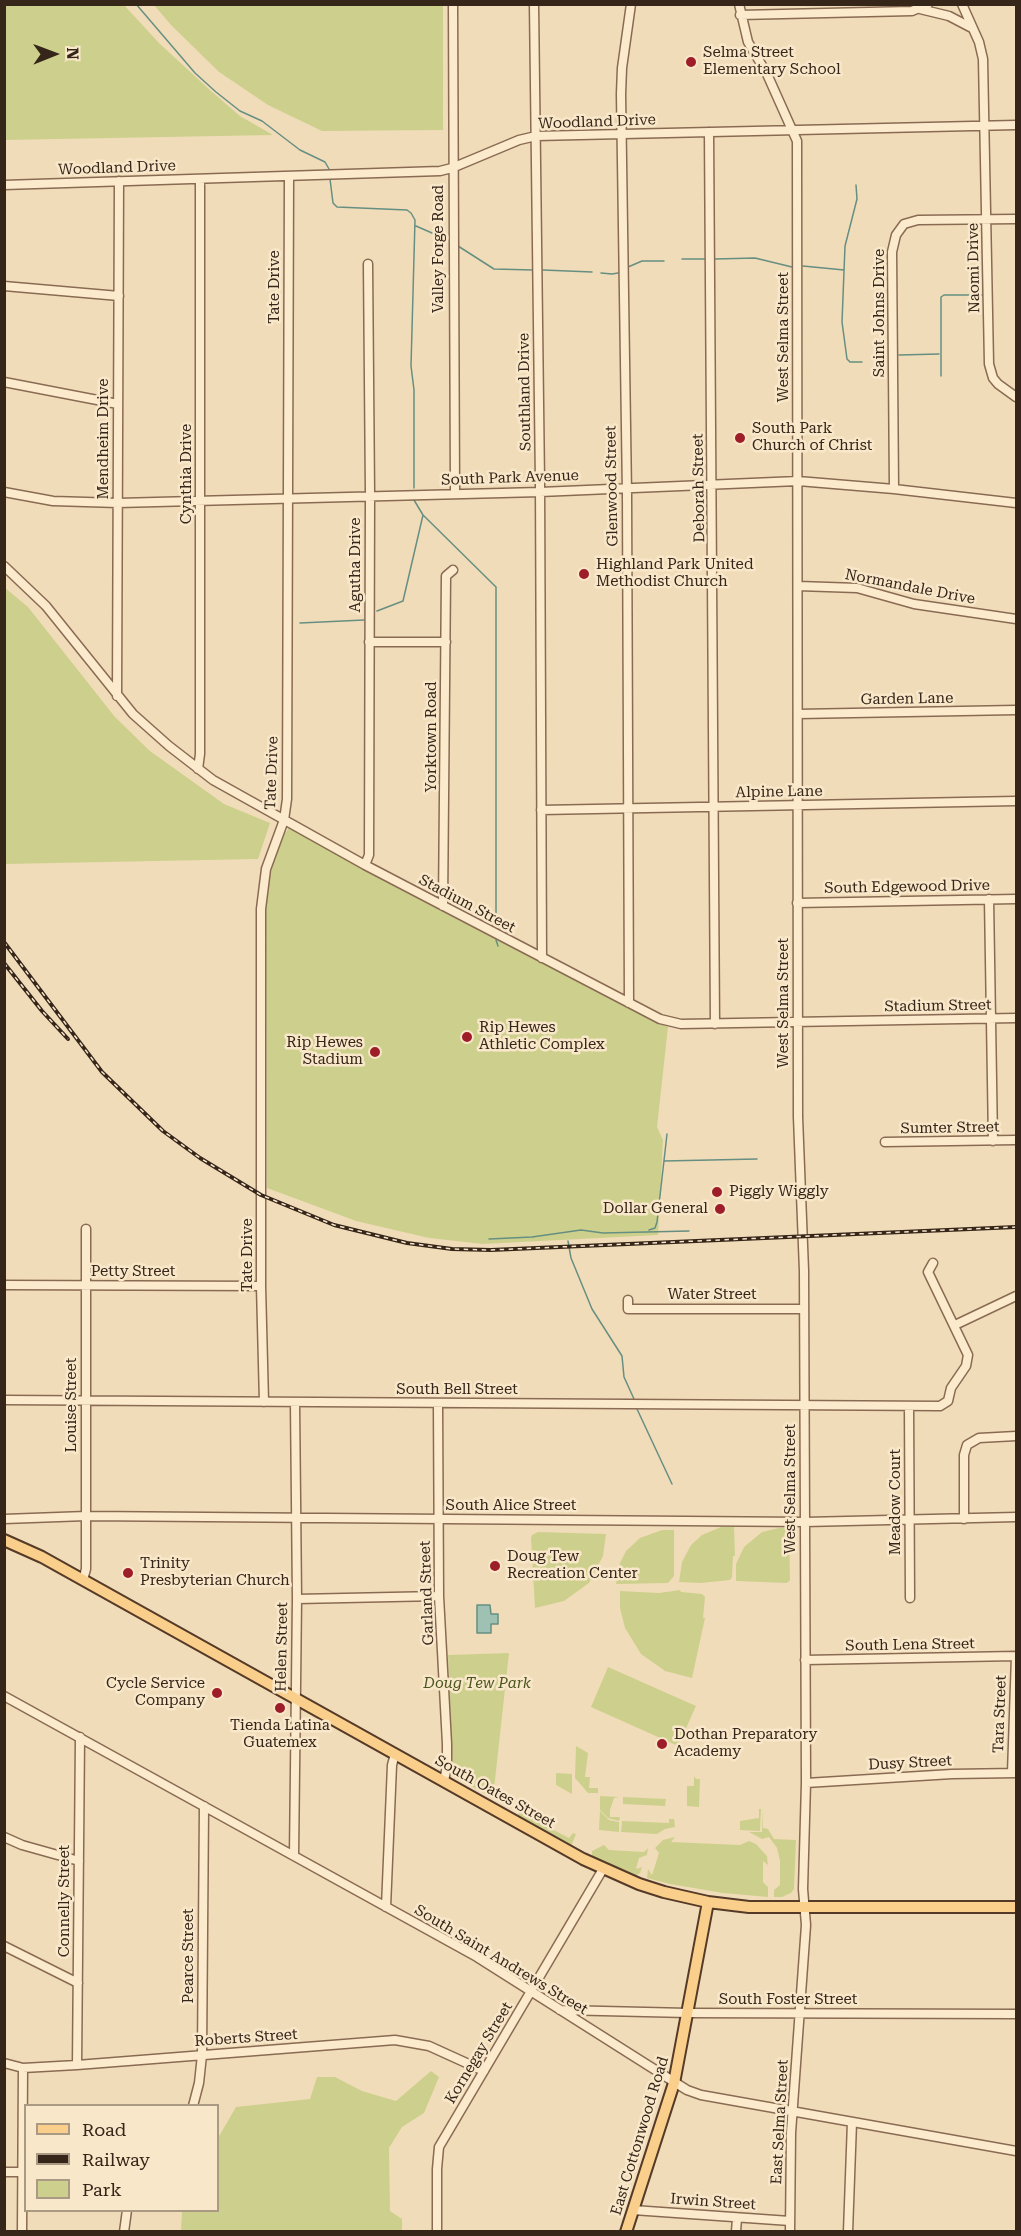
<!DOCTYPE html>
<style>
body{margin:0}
#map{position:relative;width:1021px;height:2236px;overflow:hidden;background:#f1dcb9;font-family:"Roboto Serif",serif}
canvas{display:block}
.frame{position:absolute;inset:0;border:6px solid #362519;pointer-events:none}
.legend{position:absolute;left:24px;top:2104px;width:195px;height:108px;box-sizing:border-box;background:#f8e7c9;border:2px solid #aa9983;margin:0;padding:8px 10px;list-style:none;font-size:18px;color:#362519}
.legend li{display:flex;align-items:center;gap:12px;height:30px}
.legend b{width:30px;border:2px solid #aa9983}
.north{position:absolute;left:24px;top:24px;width:60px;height:60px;-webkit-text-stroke:4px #f8e7c9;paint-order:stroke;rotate:89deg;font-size:16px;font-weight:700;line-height:24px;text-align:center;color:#362519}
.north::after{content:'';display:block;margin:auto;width:21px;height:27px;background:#362519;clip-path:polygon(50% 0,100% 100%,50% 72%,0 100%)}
</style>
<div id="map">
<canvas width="1021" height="2236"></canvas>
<div class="frame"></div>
<ul class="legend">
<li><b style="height:8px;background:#facf8c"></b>Road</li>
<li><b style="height:8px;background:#362519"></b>Railway</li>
<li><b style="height:16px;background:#cdd08d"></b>Park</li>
</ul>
<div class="north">N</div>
</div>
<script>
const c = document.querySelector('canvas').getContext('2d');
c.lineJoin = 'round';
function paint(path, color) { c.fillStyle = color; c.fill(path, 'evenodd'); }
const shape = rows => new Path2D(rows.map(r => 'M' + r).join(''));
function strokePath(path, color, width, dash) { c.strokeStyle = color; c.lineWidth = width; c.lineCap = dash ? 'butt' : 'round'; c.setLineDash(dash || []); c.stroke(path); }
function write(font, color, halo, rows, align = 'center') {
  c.font = font + ' "Roboto Serif",serif'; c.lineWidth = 5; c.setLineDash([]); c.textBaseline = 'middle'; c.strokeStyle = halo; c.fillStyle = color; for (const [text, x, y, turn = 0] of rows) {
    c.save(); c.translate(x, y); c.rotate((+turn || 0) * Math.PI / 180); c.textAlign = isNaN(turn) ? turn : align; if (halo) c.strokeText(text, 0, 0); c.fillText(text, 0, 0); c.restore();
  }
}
const green = shape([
 [4,5,124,5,159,43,211,91,240,116,273,135,5,140],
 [154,5,443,5,443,130,322,131,268,105,219,72,171,25],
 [4,587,28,607,115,717,150,751,224,804,270,823,258,859,5,864],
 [289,828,498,939,668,1027,657,1127,663,1140,658,1235,483,1244,429,1238,356,1221,267,1188,266,896,274,858,283,836],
 [721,1527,734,1527,735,1556,733,1556,732,1577,730,1580,701,1583,679,1582,682,1562,691,1545,702,1535],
 [779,1528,789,1528,790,1580,787,1583,736,1581,736,1564,744,1547,762,1532],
 [662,1530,674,1530,674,1576,668,1583,616,1584,620,1563,626,1551,640,1538],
 [538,1532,606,1534,603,1556,589,1583,564,1601,535,1608,531,1538,532,1535],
 [680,1590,681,1592,702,1594,705,1597,703,1618,705,1618,692,1678,665,1671,641,1654,625,1628,620,1608,620,1591,659,1593],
 [509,1653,493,1798,453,1776,448,1655],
 [608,1667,696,1706,678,1746,591,1707],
 [576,1746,588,1753,585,1777,590,1777,589,1788,598,1788,598,1793,588,1793,575,1778],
 [556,1773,572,1774,572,1794,556,1785],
 [694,1776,696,1779,700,1779,699,1807,687,1806,687,1786,694,1786],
 [600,1796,619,1797,614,1798,610,1810,610,1817,620,1817,619,1821,608,1818,600,1810],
 [623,1797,666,1799,665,1806,623,1804],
 [524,1807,523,1814,569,1838,573,1833,576,1834,572,1844,570,1844,518,1816,520,1808],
 [763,1808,763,1828,768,1829,774,1839,796,1840,794,1889,791,1893,782,1897,774,1897,774,1890,780,1885,780,1861,777,1848,769,1837,762,1839,749,1832,762,1832],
 [759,1809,761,1809,760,1831,740,1830,740,1821,759,1818],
 [600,1811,609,1820,619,1822,619,1832,599,1830],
 [669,1819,674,1819,675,1827,665,1829,657,1834,621,1832,622,1821,669,1823],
 [675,1837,671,1842,740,1845,749,1841,756,1844,767,1856,768,1865,763,1861,763,1882,768,1887,768,1897,723,1893,670,1884,647,1878,648,1869,652,1875,659,1853,655,1848,663,1840],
 [604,1845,609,1850,644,1852,648,1848,647,1855,639,1858,636,1869,642,1867,640,1873,635,1876,592,1857,592,1851],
 [431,2071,439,2077,424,2113,402,2127,389,2148,390,2211,402,2219,402,2231,181,2231,182,2211,218,2210,218,2138,236,2107,310,2099,317,2077,335,2077,362,2091,396,2101]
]);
const water = shape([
 [477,1605,490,1605,491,1614,498,1614,498,1624,491,1624,491,1633,477,1633,477,1605]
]);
const stream = shape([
 [136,4,195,73,216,92,240,111,262,121,300,150,325,162,329,169],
 [330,179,333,203,337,207,407,210,411,213,415,220,411,366,414,390,414,488],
 [856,185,857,199,845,246,842,322,847,359,850,362,862,362],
 [416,226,448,240],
 [458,246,494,269,533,270],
 [682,259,705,259],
 [715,259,755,258,792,267],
 [803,266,844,270],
 [628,267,642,261,664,261],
 [543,270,592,272],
 [601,273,612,274,618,273],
 [899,355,939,354],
 [941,376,941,297,944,295,983,295],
 [414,500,423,515,496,587,496,928],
 [377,611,403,601,423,515],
 [300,623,364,620],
 [496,940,498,946],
 [664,1161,757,1159],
 [649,1230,655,1228,657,1222,667,1134],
 [489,1239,532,1237,581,1230,603,1233,689,1231],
 [568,1241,571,1258,592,1309,622,1356,624,1377,634,1399],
 [637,1409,672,1484]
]);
const minor = shape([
 [453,4,455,493],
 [534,4,540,483,542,958],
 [739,4,748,42,767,74,797,141,798,1117,804,1271,806,1783,803,1889,806,1925,791,2133,790,2232],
 [962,4,979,42,983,59,989,364,993,378,998,384,1016,397],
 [920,9,949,16,972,28],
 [740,15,912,11,928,4],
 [709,132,715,1024],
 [4,185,440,171,452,168,519,140,536,136,1016,125],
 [4,286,119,296],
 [4,382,118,404],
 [894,489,892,252,896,235,904,224,918,220,1016,219],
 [4,492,53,501,118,503,540,492,798,481,894,489,1016,503],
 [4,566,46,606,133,714,169,746,213,780,365,865,660,1019,681,1024,1016,1018],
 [798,586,857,588,914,604,1016,619],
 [369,642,446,642],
 [117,696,119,181],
 [798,714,1016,710],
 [198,769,200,754,200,179],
 [541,810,1016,801],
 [365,865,369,855,370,495,368,264],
 [989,899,993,1141],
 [797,903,1016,899],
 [443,906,446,576,453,570],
 [629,1003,627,494,621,94,622,68,631,4],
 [885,1142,1016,1140],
 [4,1285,261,1286],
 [628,1300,628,1309,804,1309],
 [955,1325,1016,1296],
 [4,1400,940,1406,948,1401,951,1388,966,1366,968,1355,928,1272,933,1263],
 [264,1402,261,1286,261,909,266,869,284,820,287,799,289,176],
 [438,1403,439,1596,447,1744,447,1766,444,1781],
 [909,1406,910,1598],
 [4,1519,86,1516,805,1522,1016,1517],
 [964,1519,964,1455,967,1445,979,1438,1016,1436],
 [83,1580,86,1569,86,1229],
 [297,1599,439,1596],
 [805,1660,1016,1656],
 [4,1696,477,1957,687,2090,701,2095,1016,2151],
 [1012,1773,1016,1656],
 [806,1783,952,1774,1016,1773],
 [4,1837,22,1845,79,1861],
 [294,1856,297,1599,295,1402],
 [386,1907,392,1765,395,1754],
 [4,1946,78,1983],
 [560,2010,688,2013,1016,2014],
 [4,2063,23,2068,77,2065,395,2040,429,2046,484,2071],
 [77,2065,80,1737],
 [193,2106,199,2083,202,2055,204,1806],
 [4,2172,23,2172],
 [633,2210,790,2221],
 [22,2232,23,2068],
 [124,2232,127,2210],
 [437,2232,437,2169,439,2147,603,1869],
 [736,2232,737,2218],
 [848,2232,852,2122]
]);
const major = shape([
 [4,1540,42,1557,583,1859,639,1884,664,1892,708,1902,749,1907,1016,1907],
 [626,2232,674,2083,708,1902]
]);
const rail = shape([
 [4,942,102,1072,163,1131,200,1158,261,1195,334,1225,407,1243,452,1249,491,1250,1016,1227],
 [4,963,42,1011,68,1039]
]);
const markers = [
 [691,62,6,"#9d1e28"],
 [740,438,6,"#9d1e28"],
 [584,574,6,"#9d1e28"],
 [467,1037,6,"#9d1e28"],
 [375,1052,6,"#9d1e28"],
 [717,1192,6,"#9d1e28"],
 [720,1209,6,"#9d1e28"],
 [495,1566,6,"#9d1e28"],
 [128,1573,6,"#9d1e28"],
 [217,1693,6,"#9d1e28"],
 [280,1708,6,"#9d1e28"],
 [662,1744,6,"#9d1e28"]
];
const poiNames = [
 ["Selma Street",703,53],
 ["Elementary School",703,70],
 ["South Park",752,429],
 ["Church of Christ",752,446],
 ["Highland Park United",596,565],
 ["Methodist Church",596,582],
 ["Rip Hewes",479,1028],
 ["Athletic Complex",479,1045],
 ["Rip Hewes",363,1043,"right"],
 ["Stadium",363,1060,"right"],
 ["Piggly Wiggly",729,1192],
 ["Dollar General",708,1209,"right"],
 ["Doug Tew",507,1557],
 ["Recreation Center",507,1574],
 ["Trinity",140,1564],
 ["Presbyterian Church",140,1581],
 ["Cycle Service",205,1684,"right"],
 ["Company",205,1701,"right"],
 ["Tienda Latina",280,1726,"center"],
 ["Guatemex",280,1743,"center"],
 ["Dothan Preparatory",674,1735],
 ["Academy",674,1752]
];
const streetNames = [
 ["Woodland Drive",597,122,-2],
 ["Woodland Drive",117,168,-2],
 ["Valley Forge Road",439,249,-90],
 ["Naomi Drive",974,268,-91],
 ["Tate Drive",275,287,-90],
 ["Saint Johns Drive",880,313,-90],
 ["West Selma Street",784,337,-90],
 ["Southland Drive",525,392,-91],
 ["Mendheim Drive",104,439,-90],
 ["Cynthia Drive",187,474,-90],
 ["South Park Avenue",510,478,-2],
 ["Glenwood Street",612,486,-91],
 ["Deborah Street",699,488,-91],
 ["Agutha Drive",356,565,-90],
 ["Normandale Drive",910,587,11],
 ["Garden Lane",907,699,-1],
 ["Yorktown Road",432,737,-90],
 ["Tate Drive",272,773,-88],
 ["Alpine Lane",779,792,-1],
 ["South Edgewood Drive",907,887,-1],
 ["Stadium Street",467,904,28],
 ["West Selma Street",784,1003,-90],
 ["Stadium Street",938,1006,-1],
 ["Sumter Street",950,1128,-1],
 ["Tate Drive",248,1255,-90],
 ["Petty Street",133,1272],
 ["Water Street",712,1295],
 ["South Bell Street",457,1390],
 ["Louise Street",72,1405,-90],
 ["West Selma Street",791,1489,-90],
 ["Meadow Court",896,1502,-90],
 ["South Alice Street",511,1506],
 ["Garland Street",427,1593,-92],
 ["South Lena Street",910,1645,-1],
 ["Helen Street",282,1647,-89],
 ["Tara Street",1000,1714,-88],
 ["Dusy Street",910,1763,-3],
 ["South Oates Street",495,1792,29],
 ["Connelly Street",65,1901,-90],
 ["Pearce Street",189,1956,-90],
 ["South Saint Andrews Street",501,1960,31],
 ["South Foster Street",788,2000],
 ["Roberts Street",246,2038,-4],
 ["Kornegay Street",479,2053,-59],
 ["East Selma Street",780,2122,-87],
 ["East Cottonwood Road",640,2136,-73],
 ["Irwin Street",713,2202,4]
];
const parkNames = [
 ["Doug Tew Park",477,1684]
];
paint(green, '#cdd08d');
paint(water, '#9ec1b4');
strokePath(water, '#668f82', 1.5);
strokePath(stream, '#668f82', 1.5);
strokePath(minor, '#896b53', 11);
strokePath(major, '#563a28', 14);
strokePath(minor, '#fceacd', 8);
strokePath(major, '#facf8c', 10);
strokePath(rail, '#362519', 4);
strokePath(rail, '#f8e7c9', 1.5, [4.5]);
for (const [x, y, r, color] of markers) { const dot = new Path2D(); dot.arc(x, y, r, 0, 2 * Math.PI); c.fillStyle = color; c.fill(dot); strokePath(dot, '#f8e7c9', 2); }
write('15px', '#362519', '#f8e7c9', poiNames, 'left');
write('15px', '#362519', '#f8e7c9', streetNames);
write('italic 15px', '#4b551e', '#f8e7c9', parkNames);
</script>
